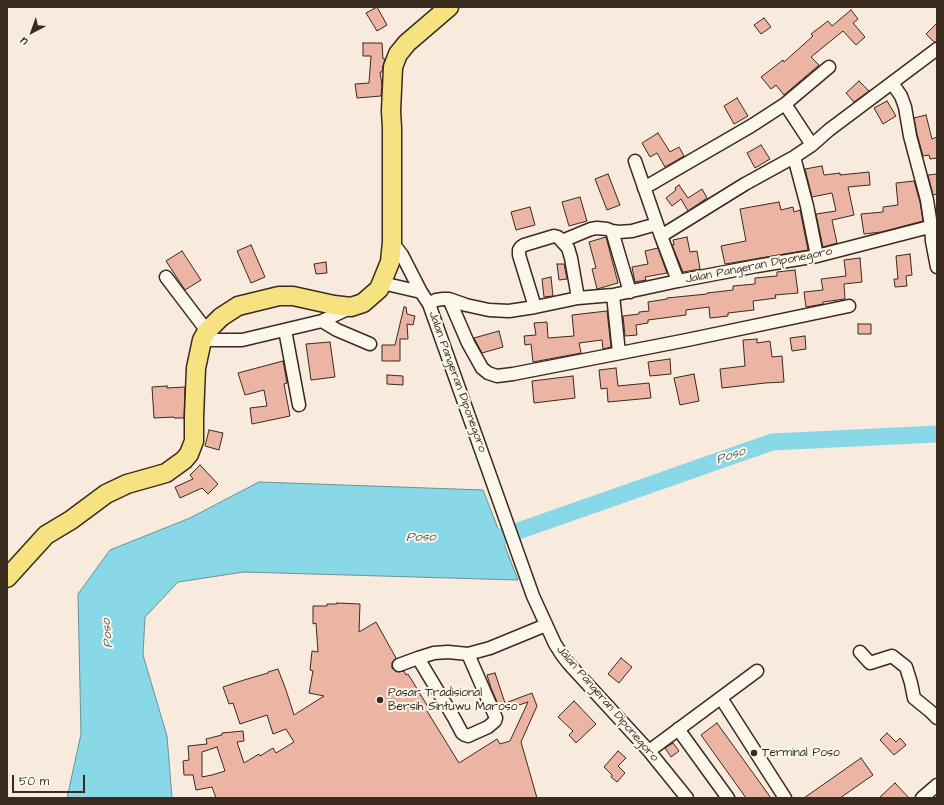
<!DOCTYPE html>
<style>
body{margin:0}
#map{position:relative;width:944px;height:805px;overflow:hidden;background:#f8eadd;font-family:"Architects Daughter",sans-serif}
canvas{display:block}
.frame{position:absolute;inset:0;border:8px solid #3b2a1e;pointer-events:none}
.north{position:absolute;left:12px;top:12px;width:40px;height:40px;-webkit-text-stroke:3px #fbf7ec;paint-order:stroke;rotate:221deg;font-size:11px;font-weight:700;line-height:16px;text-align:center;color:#3b2a1e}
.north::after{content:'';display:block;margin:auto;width:14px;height:18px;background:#3b2a1e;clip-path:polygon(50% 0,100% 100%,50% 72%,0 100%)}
.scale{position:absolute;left:12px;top:775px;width:73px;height:18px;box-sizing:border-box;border:2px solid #3b2a1e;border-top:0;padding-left:5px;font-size:12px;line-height:14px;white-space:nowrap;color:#3b2a1e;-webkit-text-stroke:3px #fbf7ec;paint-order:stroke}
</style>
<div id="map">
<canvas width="944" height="805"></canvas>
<div class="frame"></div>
<div class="north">U</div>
<div class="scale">50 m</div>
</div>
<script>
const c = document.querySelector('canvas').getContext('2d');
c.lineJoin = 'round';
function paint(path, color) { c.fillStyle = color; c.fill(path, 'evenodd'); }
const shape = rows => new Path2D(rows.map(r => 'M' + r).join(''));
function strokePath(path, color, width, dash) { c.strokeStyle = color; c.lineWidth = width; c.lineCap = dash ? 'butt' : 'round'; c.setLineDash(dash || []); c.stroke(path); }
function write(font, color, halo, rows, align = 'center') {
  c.font = font + ' "Architects Daughter",sans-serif'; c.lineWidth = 4; c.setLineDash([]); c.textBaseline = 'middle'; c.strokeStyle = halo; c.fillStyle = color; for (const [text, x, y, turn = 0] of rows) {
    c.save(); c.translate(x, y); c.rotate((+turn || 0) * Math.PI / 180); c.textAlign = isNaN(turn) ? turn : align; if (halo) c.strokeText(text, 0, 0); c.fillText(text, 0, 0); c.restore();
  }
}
const water = shape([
 [259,482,483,490,518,580,244,572,178,582,145,617,143,655,167,736,172,798,67,798,81,734,78,594,110,550,190,518,259,482]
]);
const river = shape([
 [477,537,501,537,772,442,937,434]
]);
const building = shape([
 [377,7,387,25,377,31,366,13,377,7],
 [851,10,858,19,853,23,865,37,856,45,843,31,811,57,819,65,784,95,776,85,771,89,761,77,783,60,784,62,813,36,811,34,828,21,832,26,851,10],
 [764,18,771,27,761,34,754,25,764,18],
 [937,23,937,42,934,42,926,34,937,23],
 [363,43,382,43,383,59,385,59,383,66,382,72,380,72,382,85,381,96,357,98,355,84,369,83,371,56,363,56,363,43],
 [859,81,869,91,854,102,846,93,859,81],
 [737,98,748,116,734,124,724,106,737,98],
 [887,101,896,116,883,124,874,108,887,101],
 [926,115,932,139,937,137,937,158,930,159,929,155,923,156,917,134,914,118,926,115],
 [658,133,670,152,679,147,684,156,665,167,657,153,650,157,642,143,658,133],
 [761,145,770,159,755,168,747,153,761,145],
 [822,166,824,175,840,173,840,175,869,172,870,185,848,187,854,215,832,220,837,243,823,247,816,214,836,211,832,193,812,197,805,169,822,166],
 [608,174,620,205,607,210,595,179,608,174],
 [937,174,937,194,933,195,928,175,937,174],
 [914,181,920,202,923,221,881,232,864,234,861,214,883,212,883,207,898,205,896,183,914,181],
 [679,185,688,198,702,189,707,198,688,211,681,199,672,206,666,198,676,190,675,188,679,185],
 [580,197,587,221,569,226,562,202,580,197],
 [779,202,781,210,793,207,794,212,800,210,808,250,725,264,721,246,746,241,740,209,779,202],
 [530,207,535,225,516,230,511,212,530,207],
 [606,237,618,283,597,289,592,269,596,268,589,242,606,237],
 [687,237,690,252,697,251,700,269,683,272,672,245,674,245,673,240,687,237],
 [251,245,265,277,251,283,237,251,251,245],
 [658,248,667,273,645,277,646,280,635,282,632,267,648,264,645,251,658,248],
 [182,251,201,280,185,290,166,261,182,251],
 [910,254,912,275,906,276,907,286,895,287,894,279,898,279,896,256,910,254],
 [860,258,862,282,844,284,845,299,823,302,823,304,806,307,804,292,823,290,821,279,846,276,844,260,860,258],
 [326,262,327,273,316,274,314,264,326,262],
 [557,264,564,264,567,279,559,280,557,264],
 [795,270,798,293,775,295,776,298,753,301,754,310,728,313,728,316,710,318,709,307,686,310,686,315,648,320,648,323,636,325,637,335,625,336,623,316,639,314,639,312,649,311,648,302,667,299,667,298,707,294,707,293,733,290,733,286,755,284,755,278,777,276,777,272,795,270],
 [551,277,553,296,544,297,542,279,551,277],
 [404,307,406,307,407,314,415,316,413,325,407,324,408,339,400,339,400,361,382,361,382,345,395,345,404,307],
 [607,311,611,347,603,349,602,340,579,343,581,353,533,362,531,344,525,345,524,336,536,335,534,323,547,322,548,338,574,336,572,315,607,311],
 [858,324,871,324,871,334,858,334,858,324],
 [499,331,503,347,482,353,474,338,499,331],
 [805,336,806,349,792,351,790,338,805,336],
 [757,339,757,343,770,341,772,357,782,356,784,382,765,383,722,388,720,369,745,366,743,340,757,339],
 [330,342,335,377,311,380,306,344,330,342],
 [670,359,671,374,650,376,648,362,670,359],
 [283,361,287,383,284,384,290,416,252,424,250,408,267,406,264,390,245,395,238,373,283,361],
 [616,368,618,386,649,383,651,398,608,402,607,388,601,389,599,370,616,368],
 [694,374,699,401,680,405,674,378,694,374],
 [387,375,403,376,403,385,387,384,387,375],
 [573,376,575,398,534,403,532,381,573,376],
 [167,386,167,388,185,387,184,418,174,418,174,417,154,418,152,387,167,386],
 [209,430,223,433,219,450,205,446,209,430],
 [200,465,218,484,208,494,202,488,180,498,175,487,193,479,190,475,200,465],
 [337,603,360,604,359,632,376,622,396,658,394,660,392,663,392,668,394,670,397,672,404,671,406,675,408,674,430,710,427,711,459,763,497,739,500,744,510,741,528,702,510,708,508,702,532,693,537,706,521,742,537,798,216,798,212,787,196,790,193,775,184,775,183,761,189,760,188,746,207,744,206,739,222,735,222,733,243,731,244,741,237,742,244,763,259,754,260,756,273,748,276,753,294,742,286,729,273,734,267,715,240,724,233,703,229,704,223,687,244,680,268,673,268,672,278,669,286,690,294,715,324,696,309,693,313,671,310,670,312,651,318,652,316,623,313,624,313,606,327,606,327,604,337,604,337,603],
 [217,747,225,771,212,775,202,777,202,752,217,747],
 [621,658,632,667,619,683,608,674,621,658],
 [495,673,507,709,501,711,491,688,487,675,495,673],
 [574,701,596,724,576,743,569,735,573,731,558,717,574,701],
 [717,723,771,798,746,798,701,735,717,723],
 [887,733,896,742,900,738,906,745,894,755,880,740,887,733],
 [673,743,679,751,671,757,665,748,673,743],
 [618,751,626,758,618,766,625,773,617,782,611,777,612,775,604,767,618,751],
 [861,758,873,775,840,798,804,798,861,758],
 [895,783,909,798,879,798,895,783]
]);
const minor = shape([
 [892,83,901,96,905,107,910,136,927,200,931,226,932,241,937,267],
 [785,104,812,145],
 [794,157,807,206,817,256],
 [635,161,661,236,678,281],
 [644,188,751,126,785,104,829,67],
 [612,231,630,292],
 [661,236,745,184,794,157,812,145,829,130,937,49],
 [562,241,591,229,597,228,607,229,612,231,619,232,632,231,657,224],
 [392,242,402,255,421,292,429,304,533,596,555,644,562,655,569,664,649,751,687,798],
 [166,277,207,331],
 [382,283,421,292],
 [613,295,619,353],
 [449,299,468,343,482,368,488,373,497,376,513,374,687,340,849,306],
 [429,304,436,300,443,299,449,299,466,305,489,310,509,311,535,307,578,298,613,295,678,281,757,266,817,256,937,225],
 [535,307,519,255,519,250,521,247,524,245,554,236,558,237,568,248,571,258,578,298],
 [322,321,337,330,370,344],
 [285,330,299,405],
 [202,340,242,340,322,321,350,308],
 [860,652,870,663,892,656,906,667,911,683,914,698,930,711,937,718],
 [418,658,454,718,462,733,465,735,468,736,488,727,495,721,496,718,468,654],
 [399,665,418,658,434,653,448,652,468,654,490,648,546,625],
 [721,698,785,798],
 [678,729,728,798],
 [649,751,757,671],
 [922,798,937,785]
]);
const highway = shape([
 [7,578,46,535,71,520,106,494,127,484,166,473,184,460,189,454,194,441,194,417,196,368,202,340,207,331,221,317,238,306,279,296,293,296,334,305,351,307,363,303,379,289,390,262,392,242,392,128,391,111,393,67,398,54,407,43,449,7]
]);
const markers = [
 [380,700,4,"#3b2a1e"],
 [754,753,4,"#3b2a1e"]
];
const streetNames = [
 ["Jalan Pangeran Diponegoro",759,266,-11],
 ["Jalan Pangeran Diponegoro",457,382,70],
 ["Jalan Pangeran Diponegoro",607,704,49]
];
const poiNames = [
 ["Pasar Tradisional",388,693],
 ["Bersih Sintuwu Maroso",388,707],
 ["Terminal Poso",762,753]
];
const waterNames = [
 ["Poso",731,456,-19],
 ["Poso",421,538,-1],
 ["Poso",108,633,-95]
];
paint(water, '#89d8e7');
strokePath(water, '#6a9297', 1);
strokePath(river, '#89d8e7', 17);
paint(building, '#ecb4a2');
strokePath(building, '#3b2a1e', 1);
strokePath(minor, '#3b2a1e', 15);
strokePath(highway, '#3b2a1e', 21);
strokePath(minor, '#fbf7ec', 12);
strokePath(highway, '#f6e281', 18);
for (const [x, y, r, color] of markers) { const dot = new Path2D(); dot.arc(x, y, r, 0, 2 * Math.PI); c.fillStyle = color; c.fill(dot); strokePath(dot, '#fbf7ec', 1.5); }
write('12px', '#3b2a1e', '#fbf7ec', streetNames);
write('12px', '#3b2a1e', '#fbf7ec', poiNames, 'left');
write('italic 13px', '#4e5650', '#fbf7ec', waterNames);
</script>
